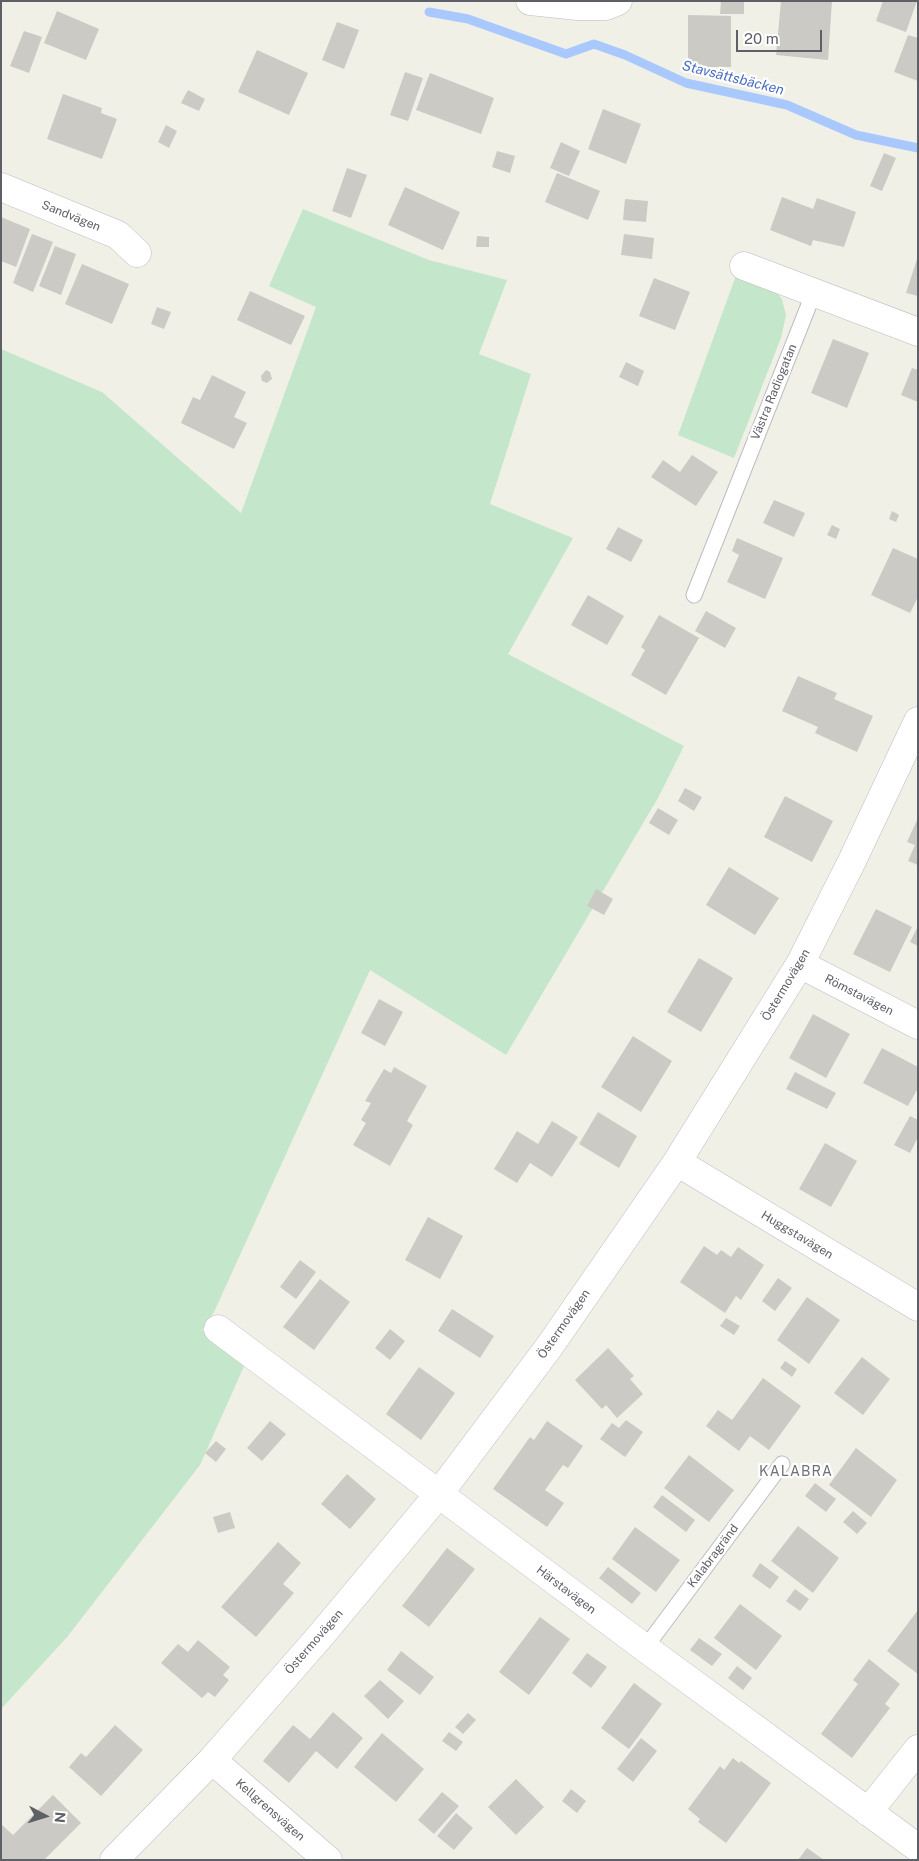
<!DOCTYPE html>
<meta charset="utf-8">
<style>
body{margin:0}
#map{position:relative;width:919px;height:1861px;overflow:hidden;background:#f0f0e7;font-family:"Public Sans",sans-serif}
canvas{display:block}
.frame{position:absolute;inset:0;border:2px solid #5e6067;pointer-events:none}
.north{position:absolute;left:20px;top:1791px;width:50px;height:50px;-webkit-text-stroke:4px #fff;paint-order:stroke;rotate:95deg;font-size:14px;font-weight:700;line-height:20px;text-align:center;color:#5e6067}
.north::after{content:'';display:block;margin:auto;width:18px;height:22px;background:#5e6067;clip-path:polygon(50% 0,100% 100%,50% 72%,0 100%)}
.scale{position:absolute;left:736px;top:30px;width:86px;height:22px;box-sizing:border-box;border:2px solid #5e6067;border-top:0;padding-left:6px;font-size:15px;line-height:18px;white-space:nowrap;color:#5e6067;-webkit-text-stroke:4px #fff;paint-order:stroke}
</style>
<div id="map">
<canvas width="919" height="1861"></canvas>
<div class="frame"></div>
<div class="north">N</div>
<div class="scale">20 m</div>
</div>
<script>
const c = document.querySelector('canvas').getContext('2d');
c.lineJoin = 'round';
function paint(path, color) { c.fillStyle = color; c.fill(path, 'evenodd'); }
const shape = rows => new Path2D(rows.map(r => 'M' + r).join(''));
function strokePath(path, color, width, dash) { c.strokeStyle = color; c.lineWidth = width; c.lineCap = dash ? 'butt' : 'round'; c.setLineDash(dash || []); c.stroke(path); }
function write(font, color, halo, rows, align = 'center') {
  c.font = font + ' "Public Sans",sans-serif'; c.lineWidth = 4.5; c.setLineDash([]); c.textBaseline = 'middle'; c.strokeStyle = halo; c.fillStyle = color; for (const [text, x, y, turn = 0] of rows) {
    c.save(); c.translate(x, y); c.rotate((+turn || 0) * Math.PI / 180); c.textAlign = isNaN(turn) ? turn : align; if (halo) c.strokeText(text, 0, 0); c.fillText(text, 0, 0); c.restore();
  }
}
const green = shape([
 [303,209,429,260,507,280,479,354,531,374,490,504,573,538,508,654,684,746,658,798,506,1055,370,970,214,1312,202,1330,245,1364,200,1465,68,1636,1,1709,1,349,102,392,241,513,316,307,269,286],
 [738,270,773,288,782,299,786,315,781,338,734,458,678,435]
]);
const stream = shape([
 [429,12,468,19,566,54,594,44,625,55,686,83,787,105,856,135,918,148]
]);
const building = shape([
 [721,1,744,1,744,14,720,14],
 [781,1,832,1,828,60,776,55],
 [883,1,917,1,906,32,876,21],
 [57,11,99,29,86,60,44,43],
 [688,15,731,16,731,67,688,67],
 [337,22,359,30,344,69,322,60],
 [24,31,42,37,29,73,10,66],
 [908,35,918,38,918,81,894,72],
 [257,50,308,73,289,115,238,92],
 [405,72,423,78,408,121,390,115],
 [430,73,494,98,481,134,416,110],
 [188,90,205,99,199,111,181,103],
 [63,94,102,108,101,113,117,119,102,159,47,139],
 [603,109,641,124,626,164,588,149],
 [166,125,177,131,169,148,158,142],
 [561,142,580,151,569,176,550,168],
 [497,151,515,156,510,173,492,167],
 [884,153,896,158,882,191,870,186],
 [347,168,367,175,351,218,332,211],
 [557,173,600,191,588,220,545,202],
 [405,187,460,212,443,250,388,225],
 [782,197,813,209,817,198,856,212,844,247,813,240,811,246,770,230],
 [625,199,648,201,646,222,623,220],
 [1,217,30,229,16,267,1,261],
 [32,234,53,242,33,292,13,283],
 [624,234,654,238,652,259,621,255],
 [477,236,489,237,489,247,476,247],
 [55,246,76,254,61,295,39,286],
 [918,256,918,296,906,293],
 [82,264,129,284,112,324,65,304],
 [654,278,690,292,675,330,639,316],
 [250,291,305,316,291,345,237,320],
 [157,307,171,312,164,329,151,324],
 [833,339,869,353,847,408,811,393],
 [626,362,644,371,638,386,619,377],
 [912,368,918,370,918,402,901,395],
 [266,370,270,372,272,379,267,383,262,381,261,376],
 [212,375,246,392,234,417,247,423,234,449,181,423,193,397,200,400],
 [692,455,718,472,696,506,651,477,663,460,680,472],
 [774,500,805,513,794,537,763,523],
 [892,511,899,515,896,522,889,519],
 [832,525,840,529,836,539,827,535],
 [618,527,643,540,631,562,606,549],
 [737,538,783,558,765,599,727,582,739,555,732,551],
 [893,548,918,559,918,597,910,613,871,595],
 [588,595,624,616,607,645,571,625],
 [706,611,736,628,725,648,695,631],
 [659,615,699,638,666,695,631,675,645,650,641,647],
 [798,676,837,693,834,699,873,716,857,752,815,733,818,727,782,711],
 [685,788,702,797,694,811,678,801],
 [785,796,833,821,812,862,764,837],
 [658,808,678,820,669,835,649,823],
 [918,818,918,865,908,861,915,845,907,842],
 [729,867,779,898,755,935,706,905],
 [596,889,613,899,604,915,587,906],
 [876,909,912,927,890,972,853,954],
 [918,926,918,946,910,942],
 [699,958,733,978,701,1032,667,1012],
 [379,999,403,1012,385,1046,361,1033],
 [813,1014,850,1034,826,1078,789,1058],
 [633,1036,672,1061,641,1112,601,1087],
 [882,1048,918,1067,918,1088,908,1106,863,1083],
 [394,1067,427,1086,407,1121,413,1125,390,1166,353,1145,366,1123,361,1120,371,1103,365,1101,384,1069,391,1073],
 [795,1072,836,1093,827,1109,786,1089],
 [598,1112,637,1136,619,1168,579,1144],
 [910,1116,918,1120,918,1137,910,1153,894,1145],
 [552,1121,578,1137,552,1177,530,1163,517,1183,494,1169,517,1131,538,1144],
 [825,1143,857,1161,831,1207,799,1189],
 [428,1217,463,1236,440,1279,405,1260],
 [704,1246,717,1255,721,1250,731,1257,738,1247,764,1265,741,1300,736,1296,725,1313,680,1282],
 [300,1260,316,1272,296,1299,280,1287],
 [778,1278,792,1288,775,1311,762,1301],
 [320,1279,350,1302,314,1350,283,1327],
 [807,1297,840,1320,809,1364,777,1340],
 [452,1309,494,1336,480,1358,438,1331],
 [726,1318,740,1326,734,1335,720,1326],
 [390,1329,405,1341,390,1360,375,1348],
 [608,1348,634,1376,630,1379,643,1394,617,1418,606,1405,602,1409,575,1380],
 [862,1357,890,1379,863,1415,834,1393],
 [785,1361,797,1369,792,1377,780,1368],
 [419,1367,455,1393,421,1440,386,1414],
 [763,1378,801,1406,769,1450,750,1436,739,1451,706,1426,718,1410,732,1420],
 [626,1420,643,1432,625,1457,600,1439,612,1423,619,1428],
 [270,1421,286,1434,262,1461,247,1448],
 [547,1421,583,1446,568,1468,563,1465,545,1490,564,1503,547,1527,493,1489,530,1437,534,1440],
 [216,1441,226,1449,216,1462,205,1453],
 [856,1448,897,1480,871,1517,829,1485],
 [689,1455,734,1490,709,1522,664,1488],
 [347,1474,376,1499,350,1529,321,1504],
 [815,1483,836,1499,826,1512,805,1496],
 [662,1495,695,1520,686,1532,653,1507],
 [853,1511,867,1523,857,1534,843,1522],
 [230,1512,235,1528,218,1533,213,1517],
 [798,1526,839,1558,813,1593,771,1561],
 [635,1527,680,1560,656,1592,612,1559],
 [278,1542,301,1563,283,1584,294,1593,256,1637,221,1607],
 [447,1548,475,1569,429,1627,402,1606],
 [760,1563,779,1577,770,1589,752,1576],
 [608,1567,641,1593,632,1604,599,1578],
 [795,1589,809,1599,800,1611,786,1601],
 [740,1604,782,1636,756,1670,714,1638],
 [918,1610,918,1674,887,1651],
 [540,1617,570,1639,529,1695,499,1672],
 [699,1638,722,1654,712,1666,690,1650],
 [198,1640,230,1667,223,1675,229,1680,215,1697,208,1692,202,1698,161,1663,178,1644,188,1652],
 [401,1651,434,1677,420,1695,387,1670],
 [587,1653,607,1667,591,1688,572,1673],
 [869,1659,900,1684,885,1704,890,1708,852,1758,821,1734,858,1684,853,1680],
 [737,1666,752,1678,743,1690,728,1678],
 [380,1680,404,1701,388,1719,364,1696],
 [634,1683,662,1704,629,1749,601,1728],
 [333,1712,363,1738,337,1769,316,1751,289,1783,263,1761,293,1725,310,1739],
 [468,1713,476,1720,463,1734,455,1727],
 [115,1725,143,1750,101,1796,69,1767,81,1753,86,1757],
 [449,1732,463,1742,456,1751,442,1741],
 [382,1733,424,1769,396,1802,354,1767],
 [641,1738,657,1751,633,1782,617,1769],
 [733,1758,739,1763,741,1761,771,1783,726,1843,698,1822,700,1819,688,1809,720,1766,724,1770],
 [516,1779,544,1807,516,1835,488,1807],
 [571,1789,586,1801,577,1813,562,1801],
 [442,1792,459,1806,434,1834,418,1820],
 [53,1795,81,1823,44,1860,1,1860,1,1824,13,1835],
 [456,1813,473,1828,454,1850,437,1836],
 [807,1848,824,1860,798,1860]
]);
const lane = shape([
 [694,595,814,292],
 [645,1648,782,1464]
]);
const street = shape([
 [530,1,578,6,606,6,618,1],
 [1,187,118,235,137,253],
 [744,266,918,332],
 [800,964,918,1025],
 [677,1162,918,1307],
 [218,1329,645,1648,918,1848],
 [212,1760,328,1860],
 [868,1812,918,1749],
 [114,1860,212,1760,322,1634,438,1495,549,1347,677,1162,800,964,852,861,918,721]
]);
const streetNames = [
 ["Sandvägen",71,216,22],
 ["Västra Radiogatan",774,392,-68],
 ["Östermovägen",786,985,-59],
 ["Römstavägen",859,995,27],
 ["Huggstavägen",797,1235,31],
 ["Östermovägen",564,1324,-55],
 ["Kalabragränd",713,1556,-53],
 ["Härstavägen",566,1590,37],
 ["Östermovägen",314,1642,-49],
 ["Kellgrensvägen",270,1810,41]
];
const waterNames = [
 ["Stavsättsbäcken",733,78,14]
];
const neighbourhoodNames = [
 ["KALABRA",796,1472]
];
paint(green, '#c4e7cb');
strokePath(stream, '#a9c9fe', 9);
paint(building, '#cccac4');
strokePath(lane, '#bbbdc2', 17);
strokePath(street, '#bbbdc2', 29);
strokePath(lane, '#fff', 15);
strokePath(street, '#fff', 28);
write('12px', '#5e6067', '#fff', streetNames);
write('italic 14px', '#4a6ec3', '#fff', waterNames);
c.letterSpacing = '1px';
write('14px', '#6f7279', '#fff', neighbourhoodNames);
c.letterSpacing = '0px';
</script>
